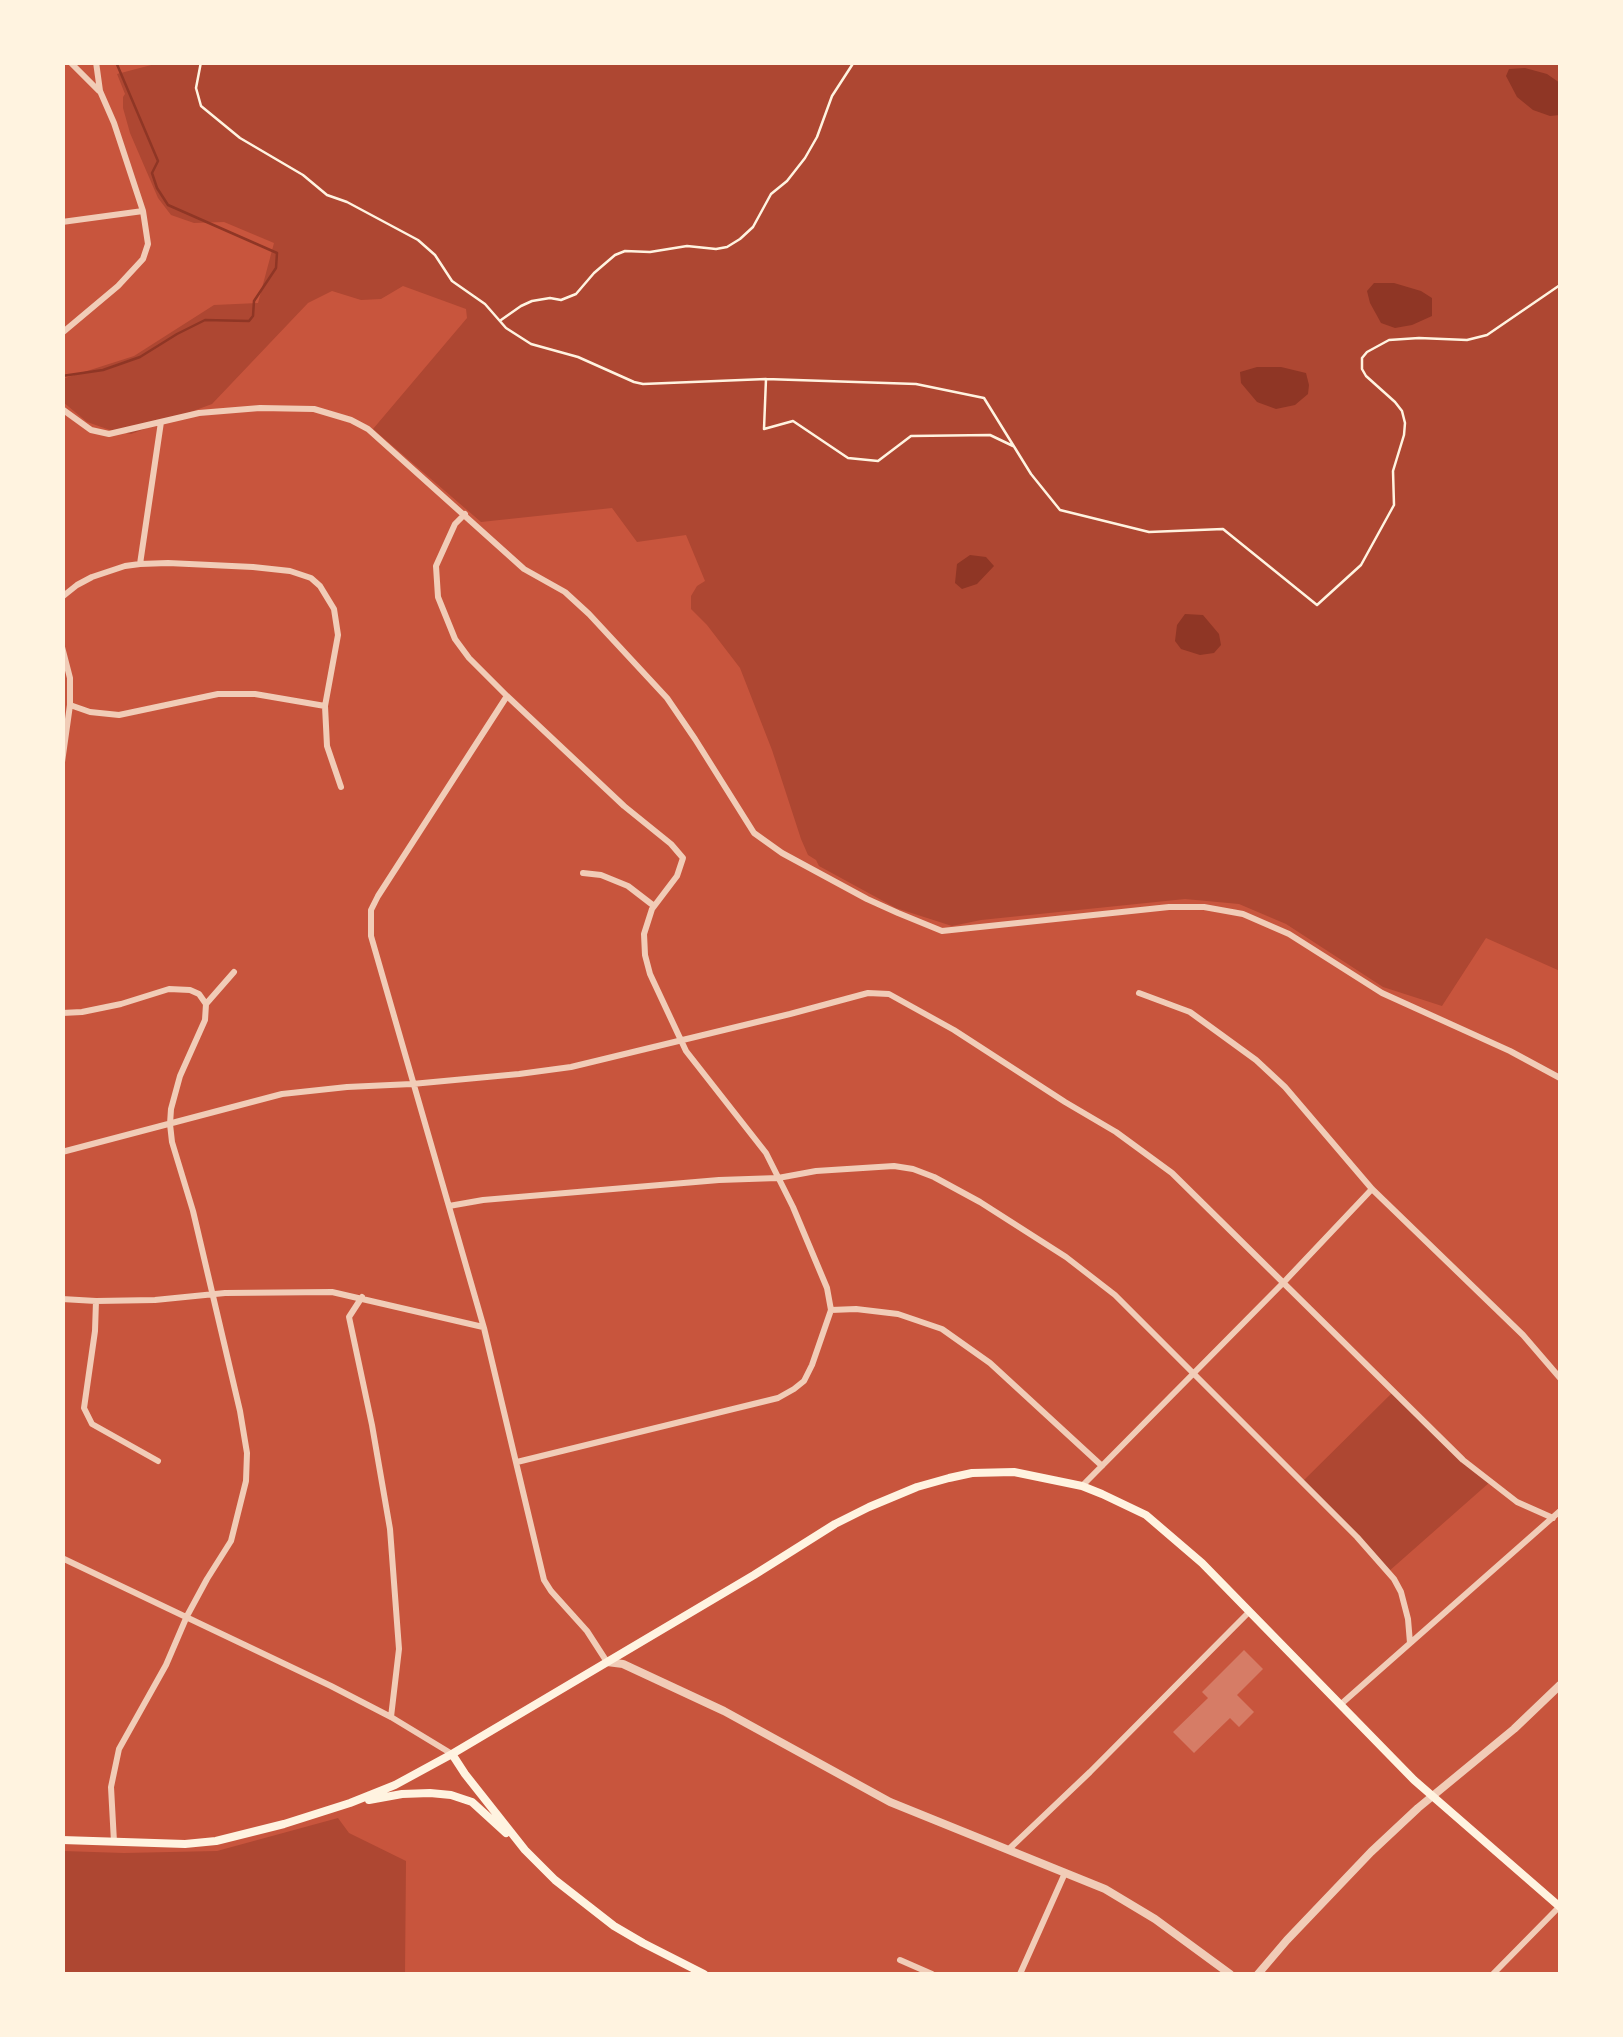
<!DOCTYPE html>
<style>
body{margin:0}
#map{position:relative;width:1623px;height:2037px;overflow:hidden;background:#c8553d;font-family:Lora,serif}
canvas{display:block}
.frame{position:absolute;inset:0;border:65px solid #fff3e0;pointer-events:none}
</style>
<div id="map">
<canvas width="1623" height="2037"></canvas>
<div class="frame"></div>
</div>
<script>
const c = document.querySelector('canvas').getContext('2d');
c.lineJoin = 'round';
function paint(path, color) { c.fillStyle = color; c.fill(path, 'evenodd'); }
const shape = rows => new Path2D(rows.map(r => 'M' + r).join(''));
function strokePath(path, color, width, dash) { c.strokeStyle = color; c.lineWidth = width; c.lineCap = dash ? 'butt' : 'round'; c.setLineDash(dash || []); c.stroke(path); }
const green = shape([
 [159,63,1560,63,1560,971,1486,938,1442,1006,1383,987,1286,924,1239,904,1185,899,981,920,952,926,896,908,819,866,816,860,808,855,801,839,772,750,740,668,707,625,691,609,691,596,697,586,705,581,686,535,637,542,612,508,481,522,373,429,467,318,466,309,403,286,381,299,361,300,332,291,308,303,212,404,131,434,110,430,87,422,63,402,62,379,134,356,214,305,258,303,274,243,224,222,194,223,171,215,158,198,130,133,123,108,123,97,125,94,117,74],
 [1394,1391,1490,1482,1388,1572,1302,1482],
 [338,1818,349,1833,406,1861,405,1974,63,1974,63,1851,124,1853,217,1851]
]);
const water = shape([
 [1525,68,1547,74,1560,83,1560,115,1550,116,1533,110,1517,97,1506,76,1509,69],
 [1374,283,1394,283,1421,291,1432,298,1432,316,1412,325,1395,328,1381,323,1370,303,1367,291],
 [1257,367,1281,367,1306,373,1309,385,1308,394,1295,405,1276,409,1257,402,1241,383,1240,372],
 [970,555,986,557,994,566,977,584,962,589,955,583,957,564],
 [1185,614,1203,615,1219,634,1221,645,1214,653,1200,655,1181,649,1175,641,1177,625]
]);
const stream = shape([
 [62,376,103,370,140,357,177,334,205,320,249,321,253,316,254,301,276,268,277,253,168,205,157,188,152,173,158,161,116,62]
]);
const building = shape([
 [1244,1650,1263,1669,1237,1695,1254,1712,1239,1727,1230,1718,1194,1753,1173,1732,1208,1698,1202,1692]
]);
const path = shape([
 [201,62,196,88,201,106,240,138,303,175,327,195,347,202,418,240,435,255,452,281,485,304,506,328,531,344,578,357,634,382,643,384,766,379,916,384,984,398,1031,474,1060,510,1149,532,1223,529,1317,605,1361,565,1394,505,1393,471,1404,435,1405,423,1402,411,1395,402,1366,376,1362,369,1362,358,1367,352,1389,340,1419,338,1467,340,1487,335,1560,285],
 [501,320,521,306,532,301,550,298,561,300,576,294,594,273,615,255,625,251,650,252,687,246,716,249,727,247,740,239,753,227,771,194,787,181,805,158,817,137,832,96,854,62],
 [766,379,764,429,793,421,848,458,878,461,911,436,990,435,1013,446]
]);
const minor = shape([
 [70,62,99,91],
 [62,222,143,211],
 [62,333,118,286,143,259,148,244,143,211,114,123,100,91,96,62],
 [62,409,91,430,109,434,199,413,260,408,314,409,351,420,368,429,524,569,565,592,589,614,667,698,695,739,754,833,782,853,867,899,898,913,942,931,1169,907,1204,907,1243,914,1289,934,1382,993,1510,1051,1560,1078],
 [465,514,455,524,436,566,438,597,455,639,469,658,507,696,624,806,671,844,683,858,677,876,652,909,644,934,645,955,650,974,686,1051,766,1153,793,1207,827,1288,831,1310,812,1365,804,1381,794,1389,778,1398,517,1462],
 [140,564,161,422],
 [62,597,77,585,92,577,125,566,140,564,168,563,253,567,290,571,311,578,320,586,334,609,338,635,325,706,327,746,341,787],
 [62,647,70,678,70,705,62,762],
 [507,696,378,896,371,910,371,936,484,1328,544,1580,551,1591,587,1631,607,1662],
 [70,705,90,712,119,715,218,694,255,694,325,706],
 [583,873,601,875,628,886,654,906],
 [1139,993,1190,1012,1256,1060,1285,1087,1372,1189,1523,1335,1560,1378],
 [62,1013,82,1012,121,1004,169,989,190,990,199,994,206,1004],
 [62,1152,282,1094,347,1087,412,1084,519,1074,571,1067,790,1014,868,993,889,994,954,1030,1065,1102,1116,1132,1172,1173,1463,1460,1517,1502,1553,1518],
 [449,1206,483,1200,719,1180,778,1178,816,1171,894,1166,913,1169,934,1177,980,1202,1066,1257,1115,1295,1357,1537,1394,1579,1401,1592,1408,1619,1410,1643],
 [362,1297,349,1317,372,1425,390,1529,399,1649,391,1717],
 [62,1299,96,1301,155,1300,225,1293,332,1292,483,1327],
 [96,1301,95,1331,84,1408,92,1424,158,1461],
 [831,1310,856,1309,898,1314,942,1329,990,1363,1102,1466],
 [1082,1486,1284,1282,1372,1189],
 [62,1558,331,1686,391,1717,452,1754],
 [1340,1705,1560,1511],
 [114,1842,111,1787,119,1749,166,1665,187,1616,207,1579,231,1541,246,1481,247,1453,240,1411,193,1211,172,1142,170,1124,171,1109,180,1076,205,1020,206,1004,234,972],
 [1008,1850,1090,1772,1249,1612],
 [900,1960,932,1974],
 [1020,1974,1065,1873],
 [1493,1974,1560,1906]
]);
const tertiary = shape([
 [607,1662,623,1664,724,1711,890,1802,1105,1889,1155,1919,1230,1974],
 [1258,1974,1287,1940,1371,1852,1418,1808,1514,1729,1560,1685]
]);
const secondary = shape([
 [452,1754,465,1774,525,1850,555,1880,614,1926,643,1943,704,1974],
 [369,1800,402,1794,430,1793,451,1795,472,1802,506,1833],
 [62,1840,185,1844,216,1841,284,1824,350,1803,395,1785,452,1754,754,1575,835,1524,869,1507,917,1487,949,1478,972,1473,1014,1472,1082,1486,1102,1494,1146,1515,1202,1563,1414,1780,1560,1907]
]);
paint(green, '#ae4732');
paint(water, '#8f3625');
strokePath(stream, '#8f3625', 2.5);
paint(building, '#d67c66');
strokePath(path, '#fff3e0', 2.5);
strokePath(minor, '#f1ccb7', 6);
strokePath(tertiary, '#f1ccb7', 8);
strokePath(secondary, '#fff3e0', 8);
</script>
